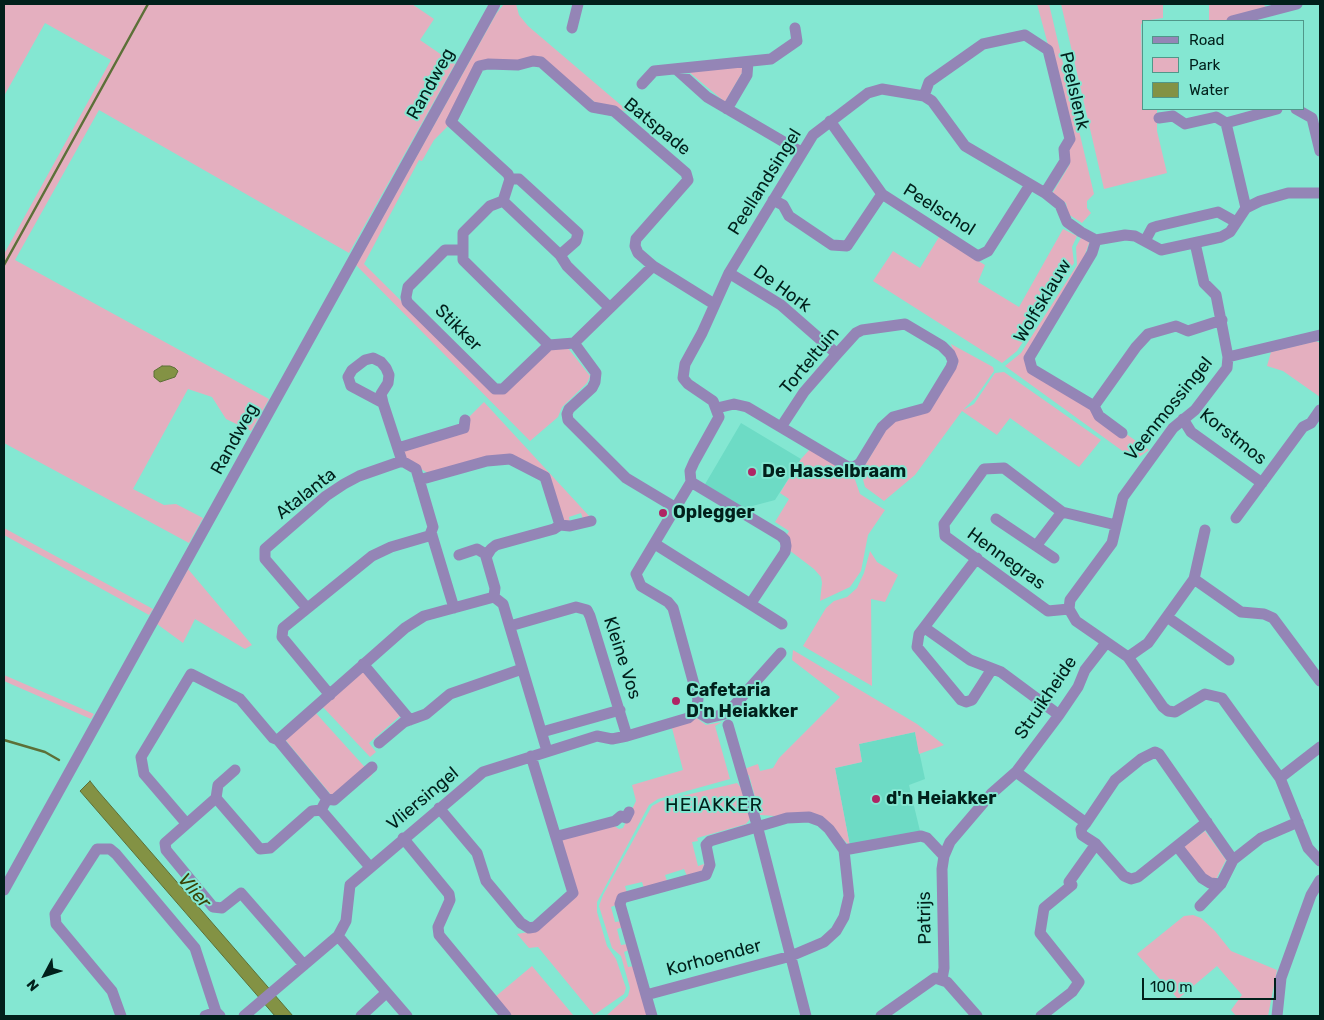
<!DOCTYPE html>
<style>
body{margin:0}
#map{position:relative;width:1324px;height:1020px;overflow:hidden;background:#84e7d2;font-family:Rubik,sans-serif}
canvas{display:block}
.frame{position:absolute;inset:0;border:5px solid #01201b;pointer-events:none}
.legend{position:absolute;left:1142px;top:20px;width:162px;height:90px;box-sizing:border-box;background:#84e7d2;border:1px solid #509789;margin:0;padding:6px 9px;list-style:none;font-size:15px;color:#01201b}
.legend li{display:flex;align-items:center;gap:10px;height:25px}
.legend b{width:25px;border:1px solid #509789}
.north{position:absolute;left:20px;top:950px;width:50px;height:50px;-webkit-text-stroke:4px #84e7d2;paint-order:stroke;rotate:230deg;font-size:14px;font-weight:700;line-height:20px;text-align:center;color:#01201b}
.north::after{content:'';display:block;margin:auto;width:18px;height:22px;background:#01201b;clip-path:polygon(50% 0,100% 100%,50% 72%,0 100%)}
.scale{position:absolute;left:1142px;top:978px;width:134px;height:22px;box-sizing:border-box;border:2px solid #01201b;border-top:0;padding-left:6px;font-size:15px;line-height:18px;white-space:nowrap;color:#01201b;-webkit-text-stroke:4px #84e7d2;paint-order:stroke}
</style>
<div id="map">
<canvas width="1324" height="1020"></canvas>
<div class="frame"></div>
<ul class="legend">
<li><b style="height:6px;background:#9485b6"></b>Road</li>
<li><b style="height:14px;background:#e4afbf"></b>Park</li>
<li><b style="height:14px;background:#839244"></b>Water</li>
</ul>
<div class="north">N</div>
<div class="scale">100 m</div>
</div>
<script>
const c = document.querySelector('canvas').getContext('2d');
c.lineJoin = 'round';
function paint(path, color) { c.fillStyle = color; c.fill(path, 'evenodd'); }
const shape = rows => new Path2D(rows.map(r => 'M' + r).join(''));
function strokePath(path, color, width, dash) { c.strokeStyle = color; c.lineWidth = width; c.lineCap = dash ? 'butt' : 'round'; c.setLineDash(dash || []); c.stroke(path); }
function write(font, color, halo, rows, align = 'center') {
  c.font = font + ' Rubik,sans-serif'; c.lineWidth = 4; c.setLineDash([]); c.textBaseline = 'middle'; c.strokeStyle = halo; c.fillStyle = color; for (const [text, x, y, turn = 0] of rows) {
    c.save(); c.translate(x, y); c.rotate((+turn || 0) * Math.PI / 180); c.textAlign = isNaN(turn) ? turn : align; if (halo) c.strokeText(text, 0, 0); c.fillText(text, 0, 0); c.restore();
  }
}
const built = shape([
 [741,423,801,459,775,500,741,509,704,486],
 [915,732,925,779,909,785,920,831,850,846,835,768,862,762,859,744]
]);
const green = shape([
 [4,4,412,4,434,19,420,40,455,64,349,253,99,110,15,260,269,399,251,431,226,419,212,397,188,389,133,489,164,505,176,504,203,518,189,543,4,443,4,254,111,60,45,23,4,96],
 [504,4,516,4,519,15,528,26,629,112,597,104,545,61,483,64,448,126,434,140,422,161,419,160,364,264,494,393,552,346,567,347,590,376,587,383,562,407,558,417,530,441,356,265,496,14],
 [1037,4,1049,4,1094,194,1087,201,1087,208,1091,213,1082,223,1068,214,1066,203,1052,194,1070,164,1067,154,1074,141],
 [1061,4,1163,4,1163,18,1143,21,1141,25,1143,109,1157,109,1157,131,1167,173,1104,189],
 [1209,4,1264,5,1266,7,1263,12,1221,21,1209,21],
 [737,67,743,67,743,71,725,102,689,72],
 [1063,229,1077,236,1072,247,1074,263,1017,351,1002,363,873,281,893,251,920,268,939,237,985,265,978,282,1019,307],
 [1082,236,1090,240,1083,260,1025,357,1092,410,1149,450,1135,460,1005,366,1021,353,1077,265,1076,247],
 [1316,341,1320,343,1320,397,1283,371,1267,366,1271,352],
 [951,344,993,367,994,371,975,398,963,410,974,404,995,373,1004,372,1101,440,1079,467,1010,418,997,435,962,411,915,475,884,501,865,487,861,472,890,423,926,411,958,364],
 [484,402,590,517,583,519,581,513,569,517,570,523,563,520,546,473,513,455,430,474,405,460,401,449,459,434,467,419],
 [811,448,852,471,860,494,885,510,868,535,861,571,850,587,820,601,822,583,821,577,814,569,789,550,785,538,789,531,775,522,789,499,780,493,801,459],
 [4,528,153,609,149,615,4,535],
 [870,551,877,562,898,575,885,602,871,599,872,686,803,646,826,608,834,601,847,597,857,588,864,573],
 [188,569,252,645,245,649,195,619,183,643,157,624],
 [793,650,917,724,944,745,919,754,915,732,859,744,862,762,835,768,850,846,823,819,760,815,749,775,745,775,744,769,758,764,760,771,773,768,779,758,840,697,792,660],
 [362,670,400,716,369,743,376,752,370,757,321,705],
 [4,675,94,714,91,719,4,681],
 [314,711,372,775,368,779,362,773,332,796,283,737],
 [694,716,706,725,722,722,715,726,730,779,658,799,649,805,597,902,597,912,607,946,616,959,626,988,624,994,594,1015,538,947,529,948,517,934,534,931,576,894,560,840,613,825,619,829,623,828,636,801,632,785,683,770,672,728],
 [737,783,743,790,750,819,746,824,697,838,698,841,692,842,698,866,704,864,702,871,687,876,684,869,665,875,667,881,644,888,642,882,625,886,627,893,616,905,611,907,615,922,622,921,623,927,617,929,621,945,628,944,629,950,624,952,628,967,634,966,650,1016,606,1016,628,996,630,988,621,956,612,948,599,906,603,895,652,806,661,801],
 [1205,831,1226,860,1215,881,1203,876,1182,848],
 [1193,915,1201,918,1215,931,1231,951,1277,970,1268,1016,1236,1016,1231,1010,1242,995,1217,966,1178,999,1137,954,1184,916],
 [532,966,574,1016,510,1016,495,997]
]);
const water = shape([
 [162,366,170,366,175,368,178,371,175,377,160,382,154,377,154,371,162,366],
 [90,781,98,791,293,1016,275,1016,80,791,90,781]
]);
const stream = shape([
 [4,265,148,4],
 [4,740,45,752,59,760]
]);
const minor = shape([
 [1232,21,1297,4],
 [572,28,578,4],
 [677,70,707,97,801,152],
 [642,84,654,71,771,59,797,41,795,28],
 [924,96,929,82,983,44,1025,35,1048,50,1070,139,1064,149,1065,161,1045,193],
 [727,109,747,75,748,62],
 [1296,109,1312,118,1320,151],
 [1159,118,1173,116,1185,124,1216,117,1226,123,1246,208],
 [830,121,882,194,978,256,988,251,1030,185],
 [1226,123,1277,109],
 [510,179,519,179,578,233,576,241,560,255],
 [773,200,783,205,789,216,832,245,847,246,882,194],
 [503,201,560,255,567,266,610,308],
 [1096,240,1092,253,1029,358,1032,369,1094,406,1099,416,1122,433],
 [1145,241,1152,228,1158,226,1218,212,1236,222],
 [1195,243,1204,283,1216,295,1228,357,1227,368,1195,410,1173,428,1123,497,1112,543,1070,600,1069,609,1076,621,1128,657,1163,707,1168,711,1175,712,1205,694,1222,698,1280,778,1308,848,1320,861],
 [463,250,445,250,408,287,406,297,407,302,495,389,503,389,549,345],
 [729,273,781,305,837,354],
 [574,343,549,345,463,260,463,233,490,206,503,201,510,179,508,174,451,122,479,66,488,64,518,65,533,61,541,62,592,107,614,111,686,173,688,180,636,239,635,246,638,253,653,266],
 [1228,357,1320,335],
 [383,403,381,394,388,383,389,375,386,368,381,362,373,358,365,360,352,370,348,377,351,386,383,403,402,461],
 [1094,406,1136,347,1148,334,1176,326,1188,331,1222,320],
 [717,408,734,404,747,407,848,467,854,467,860,463,882,427,893,417,926,408,951,367,953,361,950,354,942,346,905,324,862,330,856,333,837,354,804,392,781,427],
 [1183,419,1191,432,1262,483],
 [398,448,464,428,465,420],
 [419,480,487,461,510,459,545,477,560,525,554,529,496,545,491,549,486,557,495,588,494,597],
 [691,482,781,536,785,540,786,546,785,552,751,603],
 [676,508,626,478,568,420,567,414,569,409,592,388,595,382,596,373,574,343,653,266,714,304],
 [1236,518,1303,427,1311,423,1320,410],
 [996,519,1054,558],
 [560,525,570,526,591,521],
 [655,544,782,624],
 [1036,546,1062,512],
 [459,555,477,549,487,555],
 [977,558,919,634,917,647,961,700,966,702,972,700,992,669],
 [1194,579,1241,612,1264,614,1273,618,1320,681],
 [307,608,265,559,265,549,326,496,344,484,359,476,402,461,416,469,433,527,431,532,454,608],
 [1069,609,1048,611,945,536,944,524,984,469,1004,468,1062,512,1116,525],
 [1167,617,1229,660],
 [510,626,576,607,587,610,590,616,627,736],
 [925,628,970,660,1001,672,1059,715],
 [1106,643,1085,670,1078,687,1059,715,1016,772,1086,823,1081,829,1082,835,1096,844,1124,876,1131,879,1138,877,1207,822],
 [781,653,732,708,725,714,708,718,696,711,698,699,673,608,668,602,641,586,636,574,691,482,690,471,694,462,719,417,713,401,688,384,683,378,685,364,702,333,729,273,813,135,868,93,882,89,924,96,932,101,965,146,1045,193,1060,205,1067,222,1081,232,1096,240,1125,235,1135,236,1161,250,1221,237,1230,232,1246,208,1260,201,1288,193,1320,193],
 [1128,657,1148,643,1194,579,1205,530],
 [363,664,410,720],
 [330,695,282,637,283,628,372,556,391,547,432,535],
 [728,725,757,825,806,1016],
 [542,732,620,710],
 [379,743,404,722,426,714,450,694,522,669],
 [372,767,334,800,327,799,278,740,405,628,424,616,494,597,503,604,547,751],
 [1280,778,1320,747],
 [216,798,218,785,235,770],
 [439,808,477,853,486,881,521,923,529,928,535,927,573,893,531,756],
 [321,810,370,867],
 [186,823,144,774,141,757,191,674,240,699,273,738,278,740],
 [1086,823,1115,780,1141,759,1155,752,1159,754,1233,860],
 [558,836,615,821,621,816,626,818,629,812],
 [403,838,449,894,450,900,438,927,439,935,506,1016],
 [1177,846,1202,878,1210,883,1221,884],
 [844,850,921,836,927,838,944,856],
 [1069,882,1096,844],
 [4,890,495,4],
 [1200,906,1221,884,1233,860,1261,838,1298,822],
 [338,936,407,1016],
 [304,965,241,893,222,908,213,907,166,850,165,843,216,798,260,849,270,848,312,811,321,810,327,799],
 [942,979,944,968,942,869,944,856,950,842,991,794,1016,772],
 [646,995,791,956,824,942,836,931,844,917,849,896,844,850,829,829,820,821,809,817,787,818,710,841,706,845,710,865,706,875,622,898,620,904,652,1016],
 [121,1016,112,991,56,924,55,914,97,849,110,849,116,854,195,948,216,1012,220,1016],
 [205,1016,216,1012],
 [244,1016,338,936,346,921,350,885,483,772,597,736,612,739,627,736,688,718,696,711],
 [361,1016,386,993],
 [881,1016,935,978,947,982,977,1016],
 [1041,1016,1072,992,1079,982,1040,933,1044,908,1072,885],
 [1277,1016,1281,978,1311,895,1320,880]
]);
const markers = [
 [752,472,5,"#af2564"],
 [663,513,5,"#af2564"],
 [676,701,5,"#af2564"],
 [876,799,5,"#af2564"]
];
const streetNames = [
 ["Randweg",431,84,-61],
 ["Peelslenk",1074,91,77],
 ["Batspade",657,127,39],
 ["Peellandsingel",765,182,-58],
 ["Peelschol",939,210,32],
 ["De Hork",782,289,36],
 ["Wolfsklauw",1043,301,-59],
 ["Stikker",458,328,45],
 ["Torteltuin",810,361,-50],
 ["Veenmossingel",1169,409,-51],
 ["Korstmos",1233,437,38],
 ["Randweg",235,439,-61],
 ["Atalanta",306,494,-38],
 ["Hennegras",1006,559,36],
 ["Kleine Vos",622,658,72],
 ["Struikheide",1046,698,-56],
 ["Vliersingel",423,799,-40],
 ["Patrijs",925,918,-91],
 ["Korhoender",714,958,-15]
];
const poiNames = [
 ["De Hasselbraam",762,472],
 ["Oplegger",673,513],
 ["Cafetaria",686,691],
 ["D'n Heiakker",686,712],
 ["d'n Heiakker",886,799]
];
const neighbourhoodNames = [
 ["HEIAKKER",714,806]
];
const waterNames = [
 ["Vlier",194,891,49]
];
paint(built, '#6ddbc5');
paint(green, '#e4afbf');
paint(water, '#839244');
strokePath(water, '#5c7038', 1);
strokePath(stream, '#5c7038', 2.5);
strokePath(minor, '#9485b6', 11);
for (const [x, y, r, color] of markers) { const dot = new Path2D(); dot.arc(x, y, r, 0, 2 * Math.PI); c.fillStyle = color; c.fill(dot); strokePath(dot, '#84e7d2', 2); }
write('18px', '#01201b', '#84e7d2', streetNames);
write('bold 18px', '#01201b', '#84e7d2', poiNames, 'left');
c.letterSpacing = '1px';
write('19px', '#01201b', '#84e7d2', neighbourhoodNames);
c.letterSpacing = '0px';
write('italic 19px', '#394204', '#84e7d2', waterNames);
</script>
